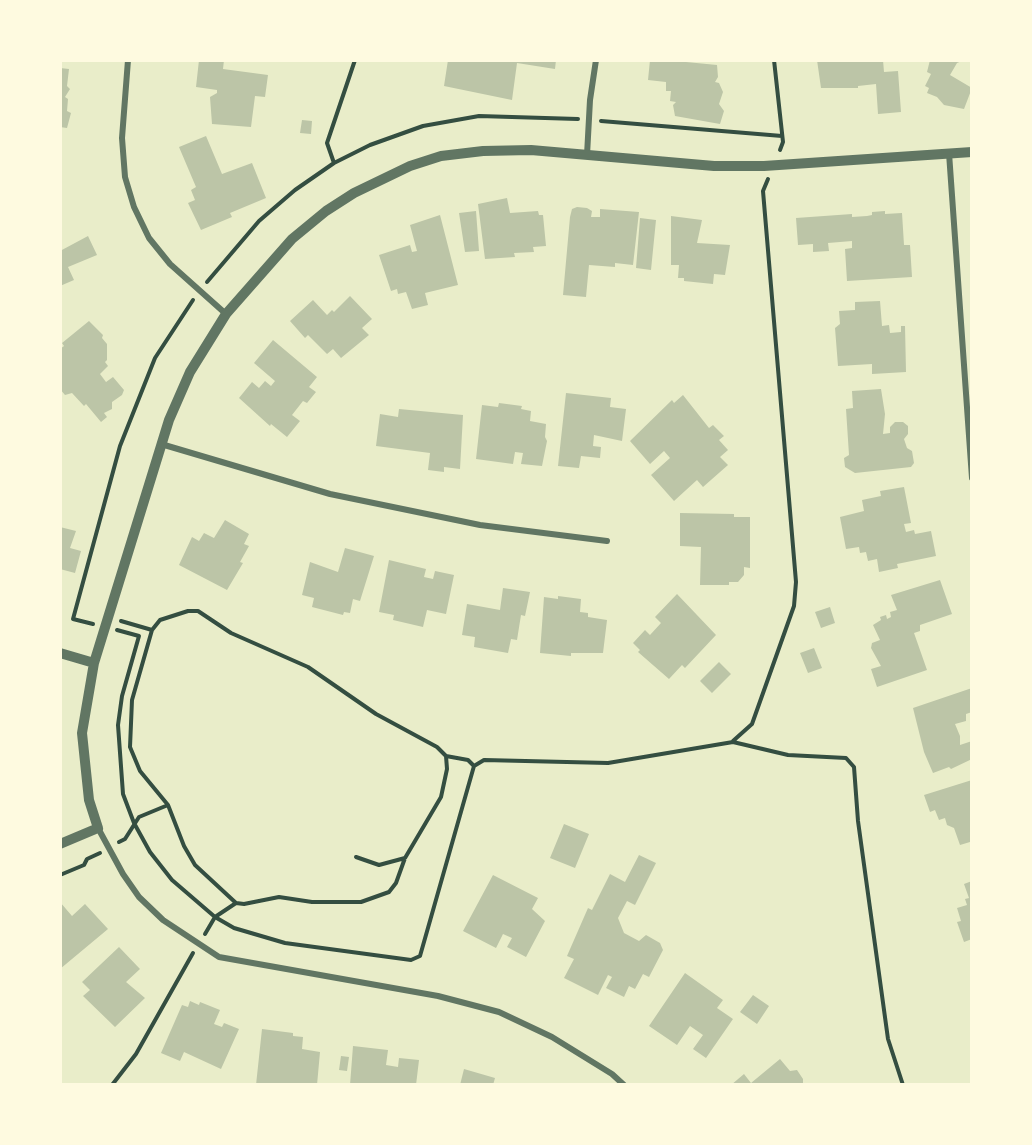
<!DOCTYPE html>
<style>
body{margin:0}
#map{position:relative;width:1032px;height:1145px;overflow:hidden;background:#e9edc9;font-family:"Space Grotesk",sans-serif}
canvas{display:block}
.frame{position:absolute;inset:0;border:62px solid #fefae0;pointer-events:none}
</style>
<div id="map">
<canvas width="1032" height="1145"></canvas>
<div class="frame"></div>
</div>
<script>
const c = document.querySelector('canvas').getContext('2d');
c.lineJoin = 'round';
function paint(path, color) { c.fillStyle = color; c.fill(path, 'evenodd'); }
const shape = rows => new Path2D(rows.map(r => 'M' + r).join(''));
function strokePath(path, color, width, dash) { c.strokeStyle = color; c.lineWidth = width; c.lineCap = dash ? 'butt' : 'round'; c.setLineDash(dash || []); c.stroke(path); }
const building = shape([
 [199,60,224,60,223,69,268,75,265,97,255,96,251,127,212,124,210,97,217,93,217,90,196,87],
 [448,60,556,60,555,69,517,63,512,100,444,86],
 [650,60,687,60,686,62,717,65,718,77,715,82,719,83,723,92,719,104,724,111,720,124,675,116,673,105,676,102,670,101,671,91,666,91,666,82,648,80],
 [817,60,883,60,884,72,898,71,901,112,878,114,876,84,858,86,858,88,821,88],
 [930,60,964,60,957,63,950,75,972,88,964,109,944,105,937,97,927,93,929,88,925,86,931,74,927,72],
 [60,68,69,69,67,86,70,89,65,97,68,99,67,111,71,113,67,128,60,127],
 [302,120,312,121,311,134,300,133],
 [206,136,222,174,252,163,266,198,230,213,232,217,201,230,188,203,195,200,191,190,196,187,179,147],
 [507,198,510,213,538,211,539,215,543,215,546,246,533,247,534,252,514,253,515,257,485,259,478,204],
 [577,207,587,208,592,211,591,217,600,217,600,209,639,212,633,265,615,263,615,267,589,265,586,297,563,295,570,217,572,209],
 [476,211,479,251,465,252,459,213],
 [885,211,885,214,902,213,904,245,910,245,912,277,847,281,845,249,852,248,852,241,828,243,829,251,813,252,813,244,798,245,796,218,852,214,852,217,867,216,872,215,872,212],
 [440,215,458,285,425,293,428,305,412,309,406,292,398,294,397,289,391,291,379,255,410,245,412,252,417,251,410,225],
 [671,216,702,220,697,243,730,245,725,275,714,274,713,284,684,281,684,278,678,278,679,265,671,265],
 [640,218,656,220,651,270,636,268],
 [88,236,97,255,68,267,74,280,60,286,60,251],
 [350,296,372,319,362,328,369,335,341,358,333,349,327,354,308,335,305,338,290,321,313,300,327,315,332,310,334,312],
 [880,301,882,326,889,325,890,333,901,332,901,326,905,326,906,372,872,374,872,364,838,366,835,328,840,324,839,311,855,310,855,302],
 [89,321,103,335,102,338,107,344,107,360,105,362,108,366,100,374,106,382,113,377,124,390,122,395,112,402,112,409,104,413,107,417,101,422,86,404,84,406,72,393,65,395,60,389,62,377,60,349,64,346,62,343],
 [273,340,317,377,309,387,316,392,307,403,303,401,292,415,300,421,287,437,271,424,270,426,239,398,252,382,259,388,265,381,271,386,275,381,254,363],
 [881,389,885,414,883,434,890,433,890,427,895,422,903,422,908,426,908,434,904,439,907,448,912,451,914,463,911,467,855,473,845,467,844,458,849,455,846,409,853,408,852,391],
 [566,393,611,398,610,407,626,409,622,441,594,435,593,446,601,447,600,458,581,456,579,468,558,466],
 [683,395,709,428,713,425,724,436,719,440,728,450,720,457,728,465,703,487,697,480,674,501,651,475,670,458,664,451,650,464,630,441,672,400,674,403],
 [499,403,522,406,521,409,531,411,530,421,546,424,545,437,547,441,542,466,521,464,523,453,515,452,513,464,476,459,482,405,498,407],
 [399,409,463,415,460,469,444,467,444,472,428,470,430,453,376,446,380,414,398,417],
 [904,487,911,523,904,524,906,532,914,530,915,534,931,531,936,556,897,564,898,568,879,572,877,559,868,561,866,552,860,553,859,547,846,549,840,517,864,511,862,500,881,496,880,491],
 [680,513,734,514,734,517,750,517,750,568,744,567,744,575,738,582,729,582,729,585,700,585,701,547,680,546],
 [225,520,249,534,244,544,249,546,240,562,243,563,227,590,179,565,192,537,199,541,204,533,214,538],
 [60,527,76,531,70,548,81,551,75,573,60,569],
 [345,548,374,556,360,601,353,599,350,613,344,612,343,615,312,607,314,598,302,595,310,562,338,572],
 [389,560,426,569,424,577,433,579,435,571,454,575,446,614,427,610,423,627,393,620,394,615,379,612],
 [940,580,952,614,920,625,920,631,914,633,927,670,877,687,871,669,881,666,871,648,872,643,880,640,873,625,881,620,880,617,886,615,887,619,891,617,890,612,897,610,891,595],
 [503,588,530,592,525,616,521,615,517,640,511,639,508,653,474,647,475,637,462,635,467,604,500,610],
 [677,594,716,635,685,668,682,665,669,679,638,652,640,650,633,643,645,630,650,635,661,623,655,617],
 [558,596,581,599,580,612,588,613,588,617,607,620,603,653,571,653,571,656,540,653,544,597,558,599],
 [830,607,835,623,821,628,815,612],
 [814,648,822,668,808,673,800,653],
 [719,662,731,674,712,693,700,681],
 [972,688,972,712,966,714,966,721,955,724,960,736,960,745,972,741,972,759,951,769,949,767,933,773,924,752,913,708],
 [972,780,972,846,970,842,960,845,954,828,947,825,945,818,939,820,935,810,930,812,924,795],
 [564,824,589,834,575,868,550,858],
 [639,855,656,863,635,905,627,901,618,918,624,933,639,941,646,935,660,943,663,950,649,977,643,974,635,989,629,986,624,997,606,988,612,977,608,975,598,995,564,978,574,959,567,956,588,908,592,910,610,874,625,882],
 [493,875,538,898,532,909,545,921,526,957,507,947,512,938,503,934,496,948,463,931],
 [972,881,972,939,964,942,957,922,961,921,957,908,967,905,965,899,969,898,964,884],
 [60,902,72,916,85,904,108,929,60,969],
 [119,947,140,969,126,982,145,998,115,1027,83,996,90,990,82,982],
 [685,973,723,1000,717,1008,733,1019,706,1058,693,1049,703,1035,690,1026,677,1045,649,1026],
 [753,995,769,1006,757,1024,740,1012],
 [190,1001,199,1005,200,1002,220,1010,214,1024,222,1027,224,1023,239,1029,221,1069,184,1052,180,1061,161,1053,182,1005,188,1007],
 [262,1029,293,1033,293,1036,303,1037,302,1049,320,1052,317,1085,256,1085],
 [353,1046,388,1050,386,1065,398,1067,399,1058,419,1060,416,1085,350,1085],
 [341,1056,349,1057,347,1071,339,1070],
 [780,1059,790,1071,797,1070,803,1079,803,1084,731,1085,744,1074,751,1083],
 [464,1069,495,1078,493,1085,460,1085]
]);
const path = shape([
 [774,60,783,142,780,150],
 [601,121,782,136],
 [334,163,370,145,423,126,479,116,578,119],
 [207,282,259,221,295,190,334,163,327,143,355,60],
 [188,611,198,611,231,633,308,667,376,714,437,747,446,756,447,769,441,797,405,858,396,883,389,892,361,902,312,902,279,897,244,904,236,903,195,865,184,846,168,805,140,771,130,747,132,700,152,630,160,620,188,611],
 [121,621,152,630],
 [93,624,73,619,120,446,155,358,193,300],
 [117,630,139,636,122,696,118,725,123,794,134,823,150,852,172,880,215,917,236,903],
 [733,741,752,724,794,606,796,582,763,191,768,179],
 [446,756,468,760,474,766],
 [119,842,125,839,139,817,168,805],
 [356,857,379,865,405,858],
 [60,875,84,865,87,859,100,853],
 [205,934,215,917,234,928,285,943,411,960,420,956,474,766,484,760,608,763,733,742,788,755,846,758,854,767,858,821,888,1039,903,1085],
 [112,1085,136,1054,193,953]
]);
const minor = shape([
 [128,60,122,138,125,177,134,207,149,238,170,264,226,314],
 [949,153,972,478],
 [587,155,590,100,596,60],
 [161,444,330,494,480,525,607,541],
 [98,828,123,874,139,897,163,920,219,957,438,996,499,1012,552,1037,612,1074,624,1085]
]);
const tertiary = shape([
 [60,653,94,663],
 [60,844,98,828,89,800,82,733,94,663,169,420,190,372,226,314,292,239,326,211,354,193,410,166,441,156,483,151,531,150,714,166,764,166,972,152]
]);
paint(building, '#bcc5a7');
strokePath(path, '#344e41', 4);
strokePath(minor, '#617663', 6);
strokePath(tertiary, '#617663', 10);
</script>
